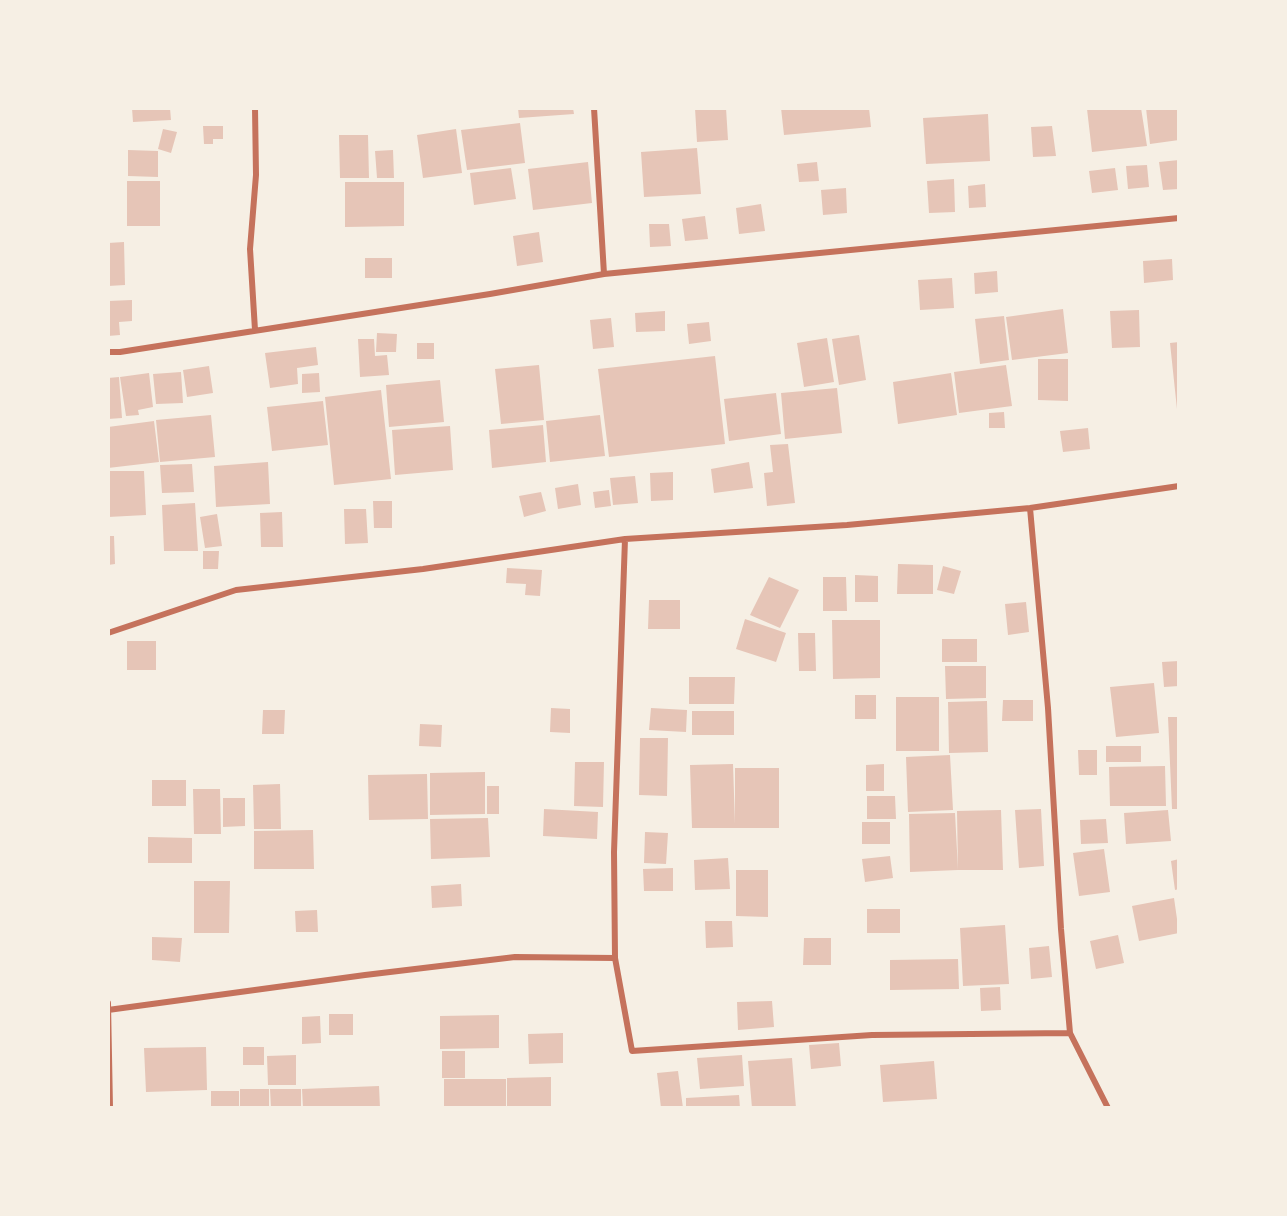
<!DOCTYPE html>
<style>
body{margin:0}
#map{position:relative;width:1287px;height:1216px;overflow:hidden;background:#f6efe4;font-family:"Source Sans 3",sans-serif}
canvas{display:block}
.frame{position:absolute;inset:0;border:110px solid #f6efe4;pointer-events:none}
</style>
<div id="map">
<canvas width="1287" height="1216"></canvas>
<div class="frame"></div>
</div>
<script>
const c = document.querySelector('canvas').getContext('2d');
c.lineJoin = 'round';
function paint(path, color) { c.fillStyle = color; c.fill(path, 'evenodd'); }
const shape = rows => new Path2D(rows.map(r => 'M' + r).join(''));
function strokePath(path, color, width, dash) { c.strokeStyle = color; c.lineWidth = width; c.lineCap = dash ? 'butt' : 'round'; c.setLineDash(dash || []); c.stroke(path); }
const building = shape([
 [132,108,170,108,171,120,133,122],
 [518,108,573,108,574,114,519,118],
 [695,108,726,108,728,140,697,142],
 [781,108,869,108,871,127,784,135],
 [1141,108,1147,146,1092,152,1087,109],
 [1146,108,1179,108,1179,140,1150,144],
 [988,114,990,161,926,164,923,118],
 [520,123,525,163,467,170,461,130],
 [203,126,223,126,223,139,213,139,213,144,204,144],
 [1052,126,1056,156,1033,157,1031,127],
 [163,129,177,132,171,153,158,149],
 [456,129,462,173,423,178,417,135],
 [339,135,368,135,369,178,340,178],
 [697,148,701,194,644,197,641,152],
 [128,150,158,151,158,177,128,176],
 [393,150,394,178,377,178,375,151],
 [1179,160,1179,189,1163,190,1159,162],
 [588,162,592,203,533,210,528,169],
 [817,162,819,181,799,182,797,164],
 [1147,165,1149,187,1128,189,1126,166],
 [511,168,516,199,474,205,470,173],
 [1115,168,1118,190,1092,193,1089,171],
 [954,179,955,212,929,213,927,181],
 [127,181,160,181,160,226,127,226],
 [345,182,404,182,404,226,345,227],
 [985,184,986,207,969,208,968,186],
 [846,188,847,213,823,215,821,190],
 [761,204,765,231,739,234,736,208],
 [705,216,708,239,685,241,682,219],
 [649,224,669,224,671,246,650,247],
 [539,232,543,262,517,266,513,236],
 [124,242,125,285,108,286,108,243],
 [365,258,392,258,392,278,365,278],
 [1172,259,1173,280,1144,283,1143,261],
 [997,271,998,292,975,294,974,273],
 [952,278,954,308,920,310,918,280],
 [132,300,132,321,119,322,120,335,108,336,108,301],
 [1063,309,1068,353,1012,360,1006,317],
 [1139,310,1140,347,1112,348,1110,311],
 [665,311,665,331,636,332,635,313],
 [1004,316,1009,360,980,364,975,319],
 [611,318,614,347,593,349,590,320],
 [709,322,711,341,689,344,687,324],
 [377,333,397,334,396,352,376,352],
 [859,335,866,380,839,385,832,339],
 [827,338,834,382,804,387,797,343],
 [358,339,374,339,375,356,387,355,389,375,360,377],
 [1179,342,1179,409,1177,409,1170,343],
 [417,343,434,343,434,359,417,359],
 [316,347,318,365,297,368,298,384,270,388,265,353],
 [715,356,725,444,609,457,598,369],
 [1038,359,1068,359,1068,401,1038,400],
 [539,365,544,420,501,424,495,369],
 [1006,365,1012,406,959,413,954,372],
 [209,366,213,393,187,397,183,370],
 [181,372,183,403,156,404,153,374],
 [149,373,153,407,138,410,139,415,126,416,120,377],
 [319,373,320,392,302,393,302,374],
 [951,373,957,415,898,424,893,382],
 [119,377,122,418,108,419,108,378],
 [440,380,444,422,389,427,386,385],
 [837,388,842,433,785,439,781,393],
 [381,390,391,479,334,485,325,397],
 [776,393,781,434,729,441,724,399],
 [323,401,328,445,272,451,267,407],
 [1004,412,1005,428,989,428,989,413],
 [211,415,215,457,160,462,156,420],
 [600,415,605,456,550,462,546,421],
 [154,421,159,462,108,468,108,427],
 [543,425,546,462,492,468,489,430],
 [450,426,453,470,395,475,392,430],
 [1088,428,1090,449,1063,452,1060,431],
 [788,444,795,503,767,506,764,473,773,472,770,445],
 [268,462,270,504,216,507,214,466],
 [749,462,753,488,714,493,711,469],
 [192,464,194,492,162,493,160,465],
 [108,471,144,471,146,515,108,517],
 [673,472,673,500,651,501,650,473],
 [635,476,638,503,613,505,610,478],
 [578,484,581,505,558,509,555,488],
 [609,490,611,506,595,508,593,492],
 [541,492,546,511,524,517,519,496],
 [373,501,392,501,392,528,374,528],
 [195,503,198,551,164,551,162,505],
 [344,509,366,509,368,543,345,544],
 [282,512,283,547,261,547,260,513],
 [217,514,222,546,205,548,200,517],
 [108,536,114,536,115,564,108,565],
 [203,551,219,551,218,569,203,569],
 [898,564,933,565,933,594,897,594],
 [943,566,961,571,954,594,937,590],
 [507,568,542,570,540,596,525,595,526,584,506,583],
 [855,575,878,576,878,602,855,602],
 [769,577,799,590,780,628,750,615],
 [823,577,846,577,847,611,823,611],
 [649,600,680,600,680,629,648,629],
 [1026,602,1029,632,1008,635,1005,604],
 [745,619,786,633,776,662,736,649],
 [832,620,880,620,880,678,833,679],
 [798,633,815,633,816,671,799,671],
 [942,639,977,639,977,662,942,662],
 [127,641,156,641,156,670,127,670],
 [1179,661,1179,686,1164,687,1162,662],
 [945,666,986,666,986,698,946,699],
 [689,677,735,677,734,704,689,704],
 [1154,683,1159,733,1116,737,1110,687],
 [855,695,876,695,876,719,855,719],
 [896,697,939,697,939,751,896,751],
 [1003,700,1033,700,1033,721,1002,721],
 [987,701,988,752,949,753,948,702],
 [551,708,570,709,570,733,550,732],
 [651,708,687,710,686,732,649,730],
 [263,710,285,710,284,734,262,734],
 [692,711,734,711,734,735,692,735],
 [1168,717,1179,717,1179,809,1172,809],
 [420,724,442,725,441,747,419,746],
 [640,738,668,738,667,796,639,795],
 [1106,746,1141,746,1141,762,1106,762],
 [1078,750,1097,750,1097,775,1079,775],
 [950,755,953,810,908,812,906,757],
 [575,762,604,762,603,807,574,806],
 [733,764,735,824,735,768,779,768,779,828,692,828,690,765],
 [884,764,884,791,866,791,866,765],
 [1165,766,1166,806,1110,806,1109,767],
 [485,772,485,814,430,815,430,773],
 [427,774,428,819,369,820,368,775],
 [152,780,186,780,186,806,152,806],
 [280,784,281,829,254,829,253,785],
 [487,786,499,786,499,814,487,814],
 [193,789,220,789,221,834,194,834],
 [867,796,895,796,896,819,867,819],
 [223,798,245,798,245,826,223,827],
 [544,809,598,812,597,839,543,836],
 [1041,809,1044,866,1019,868,1015,810],
 [1001,810,1003,870,958,870,957,811],
 [1168,810,1171,841,1126,844,1124,813],
 [955,813,958,870,910,872,909,814],
 [488,818,490,857,431,859,430,819],
 [1106,819,1108,843,1081,844,1080,820],
 [862,822,890,822,890,844,862,844],
 [313,830,314,869,254,869,254,831],
 [645,832,668,833,666,864,644,863],
 [148,837,192,838,192,863,148,863],
 [1104,849,1110,892,1079,896,1073,853],
 [890,856,893,878,865,882,862,859],
 [728,858,730,889,695,890,694,860],
 [1179,859,1179,889,1175,890,1171,861],
 [673,868,673,891,644,891,643,869],
 [736,870,768,870,768,917,736,916],
 [194,881,230,881,229,933,194,933],
 [461,884,462,906,432,908,431,886],
 [1174,898,1179,933,1139,941,1132,906],
 [867,909,900,909,900,933,867,933],
 [317,910,318,932,296,932,295,911],
 [705,921,732,921,733,947,706,948],
 [1005,925,1009,984,963,986,960,928],
 [1118,935,1124,963,1096,969,1090,941],
 [152,937,182,938,180,962,152,960],
 [804,938,831,938,831,965,803,965],
 [1049,946,1052,977,1031,979,1029,948],
 [958,959,959,989,890,990,890,960],
 [1000,987,1001,1010,981,1011,980,988],
 [772,1001,774,1027,738,1030,737,1002],
 [329,1014,353,1014,353,1035,329,1035],
 [499,1015,499,1048,440,1049,440,1016],
 [320,1016,321,1043,302,1044,302,1017],
 [563,1033,563,1063,529,1064,528,1034],
 [839,1043,841,1066,811,1069,809,1045],
 [206,1047,207,1090,146,1092,144,1048],
 [243,1047,264,1047,264,1065,243,1065],
 [442,1051,465,1051,465,1078,442,1078],
 [296,1055,296,1085,268,1085,267,1056],
 [742,1055,744,1086,700,1089,697,1058],
 [792,1058,796,1108,752,1108,748,1061],
 [934,1061,937,1099,883,1102,880,1065],
 [678,1071,683,1108,661,1108,657,1073],
 [551,1077,551,1108,507,1108,507,1078],
 [444,1079,506,1079,506,1108,444,1108],
 [379,1086,380,1108,303,1108,302,1089],
 [240,1089,269,1089,269,1108,240,1108],
 [270,1089,301,1089,301,1108,271,1108],
 [211,1091,239,1091,239,1108,211,1108],
 [739,1095,740,1108,686,1108,686,1098]
]);
const minor = shape([
 [255,108,256,175,250,249,255,330],
 [594,108,604,274],
 [108,352,120,352,490,294,604,274,1179,218],
 [1030,508,1048,708,1061,929,1070,1033,1108,1108],
 [625,539,614,852,615,958,632,1051,872,1035,1070,1033],
 [108,633,236,590,423,569,625,539,847,525,1030,508,1179,486],
 [108,1003,110,1108],
 [108,1010,365,975,515,957,615,958]
]);
paint(building, '#e6c5b7');
strokePath(minor, '#c5725c', 6);
</script>
